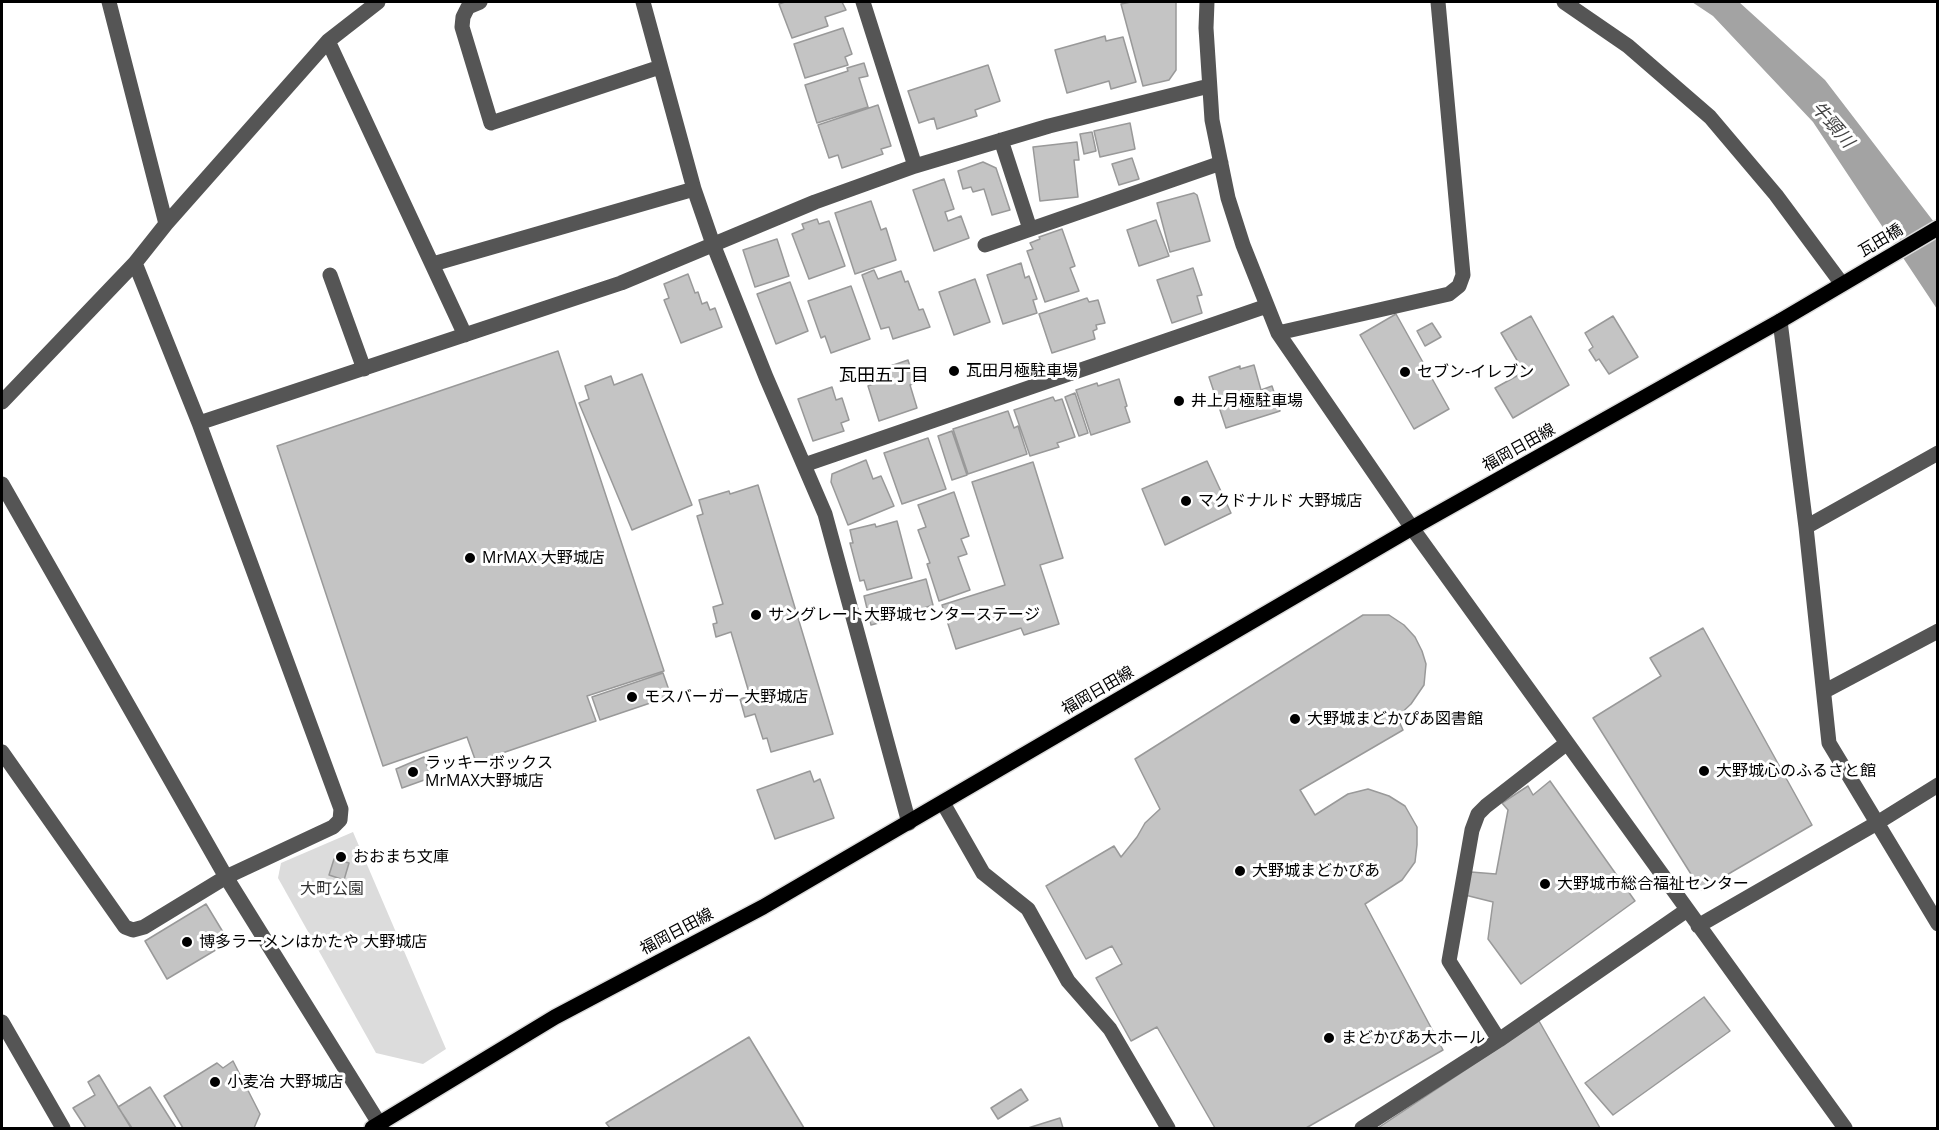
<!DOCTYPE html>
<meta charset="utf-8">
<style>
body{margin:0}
#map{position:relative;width:1939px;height:1130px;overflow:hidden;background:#fff;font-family:"Open Sans",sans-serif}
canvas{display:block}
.frame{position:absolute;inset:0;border:3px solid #000;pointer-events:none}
</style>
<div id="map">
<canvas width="1939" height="1130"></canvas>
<div class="frame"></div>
</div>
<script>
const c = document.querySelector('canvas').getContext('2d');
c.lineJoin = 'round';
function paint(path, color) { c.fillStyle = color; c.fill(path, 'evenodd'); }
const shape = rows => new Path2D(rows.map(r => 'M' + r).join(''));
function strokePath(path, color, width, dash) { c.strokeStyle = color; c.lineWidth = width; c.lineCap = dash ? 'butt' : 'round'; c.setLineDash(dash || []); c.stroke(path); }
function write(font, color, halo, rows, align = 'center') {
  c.font = font + ' "Open Sans","Noto Sans JP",sans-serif'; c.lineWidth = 6; c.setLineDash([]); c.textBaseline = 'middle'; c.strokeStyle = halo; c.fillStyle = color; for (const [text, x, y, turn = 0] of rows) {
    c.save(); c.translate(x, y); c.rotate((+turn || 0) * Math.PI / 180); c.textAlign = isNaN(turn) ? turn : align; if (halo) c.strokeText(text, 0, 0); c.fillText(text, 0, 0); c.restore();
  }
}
const green = shape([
 [353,832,446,1049,423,1064,376,1053,278,878,281,863]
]);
const water = shape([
 [1692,2,1739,2,1825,80,1937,226,1937,309,1813,122,1713,16]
]);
const building = shape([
 [785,2,842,2,846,10,825,17,828,26,792,38,779,4,785,2],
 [1131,2,1176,2,1176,70,1169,80,1143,86,1121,4,1131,2],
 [843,28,852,54,845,57,848,65,805,78,794,44,843,28],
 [1105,36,1106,41,1123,37,1136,82,1111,89,1109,81,1067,93,1055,50,1105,36],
 [864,63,868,76,859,78,868,107,817,123,805,85,848,71,847,68,864,63],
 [988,65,1000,101,975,110,977,116,937,129,934,118,919,123,908,91,988,65],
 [878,105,891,146,881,149,883,154,842,168,838,155,829,158,818,125,878,105],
 [1130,123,1135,149,1100,157,1094,131,1130,123],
 [1092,132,1096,151,1084,154,1080,134,1092,132],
 [1077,142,1079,160,1074,160,1078,197,1040,201,1033,147,1077,142],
 [1132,158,1139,179,1119,185,1112,164,1132,158],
 [983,162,996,168,1010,210,992,215,984,189,973,192,971,187,963,189,958,171,983,162],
 [944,179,954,209,945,212,948,221,961,216,969,238,934,251,913,190,944,179],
 [1194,193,1197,195,1210,241,1170,252,1157,203,1194,193],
 [871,201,881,230,886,228,896,260,855,274,835,213,871,201],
 [817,219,819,224,829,221,845,266,809,279,792,234,804,229,802,224,817,219],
 [1156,220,1169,256,1139,266,1127,230,1156,220],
 [1062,229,1075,266,1070,268,1079,291,1045,302,1027,251,1033,249,1030,243,1040,239,1039,237,1062,229],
 [777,239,789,276,755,287,743,250,777,239],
 [1021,263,1025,278,1029,276,1037,299,1033,300,1037,313,1003,324,987,275,1021,263],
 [1193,268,1202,295,1197,296,1202,313,1172,323,1157,280,1193,268],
 [874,270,878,279,901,271,905,282,908,281,919,310,923,309,930,327,893,339,889,327,881,329,862,275,874,270],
 [688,274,695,293,698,292,702,304,707,302,710,310,715,308,722,327,681,343,664,300,669,298,664,284,688,274],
 [975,279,990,322,954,335,939,292,975,279],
 [790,282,808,331,776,344,757,294,790,282],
 [851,286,870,339,831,353,825,336,821,338,808,301,851,286],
 [1087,298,1089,302,1098,300,1105,323,1096,325,1097,329,1093,331,1095,339,1052,353,1039,314,1087,298],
 [1396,314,1449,409,1414,429,1360,335,1396,314],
 [1531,316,1569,385,1513,418,1495,388,1524,372,1501,333,1531,316],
 [1613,316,1638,357,1609,374,1599,359,1596,361,1589,350,1593,347,1585,333,1613,316],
 [1432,323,1441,337,1425,346,1417,331,1432,323],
 [558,351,664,671,587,696,596,721,476,762,467,737,383,766,277,446,558,351],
 [908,360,915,383,910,385,917,408,879,421,868,386,873,384,870,373,908,360],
 [1254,365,1261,390,1272,386,1280,411,1226,428,1209,377,1240,366,1240,369,1254,365],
 [642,374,692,505,632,530,579,403,589,399,585,386,611,376,614,385,642,374],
 [1119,379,1127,406,1125,407,1130,422,1091,435,1076,390,1097,383,1098,386,1119,379],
 [832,387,836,400,842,398,849,420,841,423,844,431,813,441,798,399,832,387],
 [1075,393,1088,433,1079,436,1065,397,1075,393],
 [1053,397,1055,401,1062,399,1075,437,1057,443,1059,447,1030,456,1014,410,1053,397],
 [1008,411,1014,428,1018,426,1027,454,968,474,953,429,1008,411],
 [952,431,967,475,952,480,938,436,952,431],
 [928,438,946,489,902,504,884,453,928,438],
 [866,460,873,479,881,476,894,506,848,525,831,482,832,474,866,460],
 [1207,461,1231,513,1165,545,1142,489,1207,461],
 [1033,462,1063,558,1040,565,1059,624,1024,635,1021,628,956,649,942,605,1005,585,972,482,1033,462],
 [758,485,833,734,771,752,767,738,763,739,755,714,745,717,740,699,750,696,731,632,716,637,713,624,717,623,713,607,723,604,697,516,703,514,699,500,729,491,730,494,758,485],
 [954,492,969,536,961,539,967,554,958,557,970,590,939,601,927,564,930,563,918,530,926,527,918,505,954,492],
 [897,521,912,578,867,590,864,580,860,581,850,543,853,543,850,530,875,524,876,527,897,521],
 [926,579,933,605,924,608,924,611,871,625,864,596,926,579],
 [1363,615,1389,615,1404,625,1415,637,1422,651,1426,664,1424,685,1411,704,1397,717,1403,730,1300,790,1315,815,1348,794,1368,789,1389,796,1405,806,1417,827,1417,845,1415,862,1402,880,1365,904,1443,1050,1306,1128,1215,1128,1157,1027,1131,1041,1096,978,1122,964,1112,946,1086,959,1046,886,1114,846,1121,857,1137,837,1145,823,1160,809,1135,759,1363,615],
 [1703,628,1812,825,1701,890,1593,718,1661,676,1650,658,1703,628],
 [663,673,671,696,600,720,592,697,663,673],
 [424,757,430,775,427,779,402,788,396,769,424,757],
 [810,771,814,782,820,779,834,818,775,839,757,790,810,771],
 [1550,781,1635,901,1521,984,1488,939,1493,902,1465,895,1471,872,1496,874,1508,810,1502,803,1528,786,1533,795,1550,781],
 [334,859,349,863,344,880,329,875,334,859],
 [206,904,229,942,167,979,145,941,206,904],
 [1704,997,1730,1031,1613,1115,1585,1083,1704,997],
 [1539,1021,1600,1128,1378,1128,1539,1021],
 [749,1037,804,1128,610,1128,606,1123,749,1037],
 [233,1061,260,1114,254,1128,183,1128,164,1096,217,1063,223,1068,233,1061],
 [99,1075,131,1128,86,1128,73,1108,95,1095,88,1082,99,1075],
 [150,1087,176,1128,132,1128,118,1107,150,1087],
 [1021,1089,1028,1100,998,1119,991,1108,1021,1089],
 [1060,1118,1063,1128,1028,1128,1060,1118]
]);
const minor = shape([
 [109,2,166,224],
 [480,2,468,7,463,17,462,27,491,123,660,67],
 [643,2,694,189,713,244,766,377,825,514,909,823],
 [863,2,915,166],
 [1207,2,1206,28,1212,120,1228,198,1243,245,1278,333,1412,528,1845,1128],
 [1564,2,1628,46,1710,117,1776,195,1842,284],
 [328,41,465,335],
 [1001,140,1030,229],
 [985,245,1221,163],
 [433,264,694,189],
 [330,275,364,369],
 [1780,321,1806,527,1829,743,1938,924],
 [1278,333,1449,294,1459,286,1463,275,1438,2],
 [2,402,135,263,166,224,328,41,378,2],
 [199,423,621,283,815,202,915,166,1049,126,1209,86],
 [804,465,1267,306],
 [2,484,226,877,382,1128],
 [1806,527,1938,453],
 [1825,691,1938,631],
 [2,752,125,927,133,930,144,927,226,877,333,827,340,820,341,809,199,423,135,263],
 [943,803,983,873,1028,909,1068,981,1110,1029,1168,1128],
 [1698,926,1877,823,1938,785],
 [2,1022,63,1128],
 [1499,1040,1449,961,1472,830,1478,814,1486,806,1567,743],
 [1362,1128,1499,1040,1687,910]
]);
const major = shape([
 [372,1128,555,1017,763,907,1412,528,1780,321,1938,228]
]);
const markers = [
 [954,371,6,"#000"],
 [1405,372,6,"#000"],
 [1179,401,6,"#000"],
 [1186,501,6,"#000"],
 [470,558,6,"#000"],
 [756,615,6,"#000"],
 [632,697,6,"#000"],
 [1295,719,6,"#000"],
 [1704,771,6,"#000"],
 [413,772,6,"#000"],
 [341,857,6,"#000"],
 [1240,871,6,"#000"],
 [1545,884,6,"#000"],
 [187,942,6,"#000"],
 [1329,1038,6,"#000"],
 [215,1082,6,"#000"]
];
const streetNames = [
 ["瓦田橋",1881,241,-31],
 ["福岡日田線",1519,448,-29],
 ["福岡日田線",1098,691,-30],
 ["福岡日田線",677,932,-28]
];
const poiNames = [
 ["瓦田月極駐車場",966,371],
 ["セブン-イレブン",1417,372],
 ["井上月極駐車場",1191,401],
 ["マクドナルド 大野城店",1198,501],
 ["MrMAX 大野城店",482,558],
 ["サングレート大野城センターステージ",768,615],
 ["モスバーガー 大野城店",644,697],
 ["大野城まどかぴあ図書館",1307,719],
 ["ラッキーボックス",425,763],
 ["MrMAX大野城店",425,781],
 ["大野城心のふるさと館",1716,771],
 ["おおまち文庫",353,857],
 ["大野城まどかぴあ",1252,871],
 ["大野城市総合福祉センター",1557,884],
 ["博多ラーメンはかたや 大野城店",199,942],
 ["まどかぴあ大ホール",1341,1038],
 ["小麦冶 大野城店",227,1082]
];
const parkNames = [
 ["大町公園",332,889]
];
const waterNames = [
 ["牛頸川",1832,125,49]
];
const neighbourhoodNames = [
 ["瓦田五丁目",884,376]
];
paint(green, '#dcdcdc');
paint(water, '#a3a3a3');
paint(building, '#c4c4c4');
strokePath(building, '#999', 1.5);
strokePath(major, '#dbdbdb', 18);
strokePath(minor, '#555', 15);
strokePath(major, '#000', 15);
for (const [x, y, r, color] of markers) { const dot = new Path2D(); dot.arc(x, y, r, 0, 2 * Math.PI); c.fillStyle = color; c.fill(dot); strokePath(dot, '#fff', 2); }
write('16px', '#000', '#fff', streetNames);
write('16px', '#000', '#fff', poiNames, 'left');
write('16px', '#333', '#fff', parkNames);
write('italic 18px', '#444', '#fff', waterNames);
write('18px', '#000', '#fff', neighbourhoodNames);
</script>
